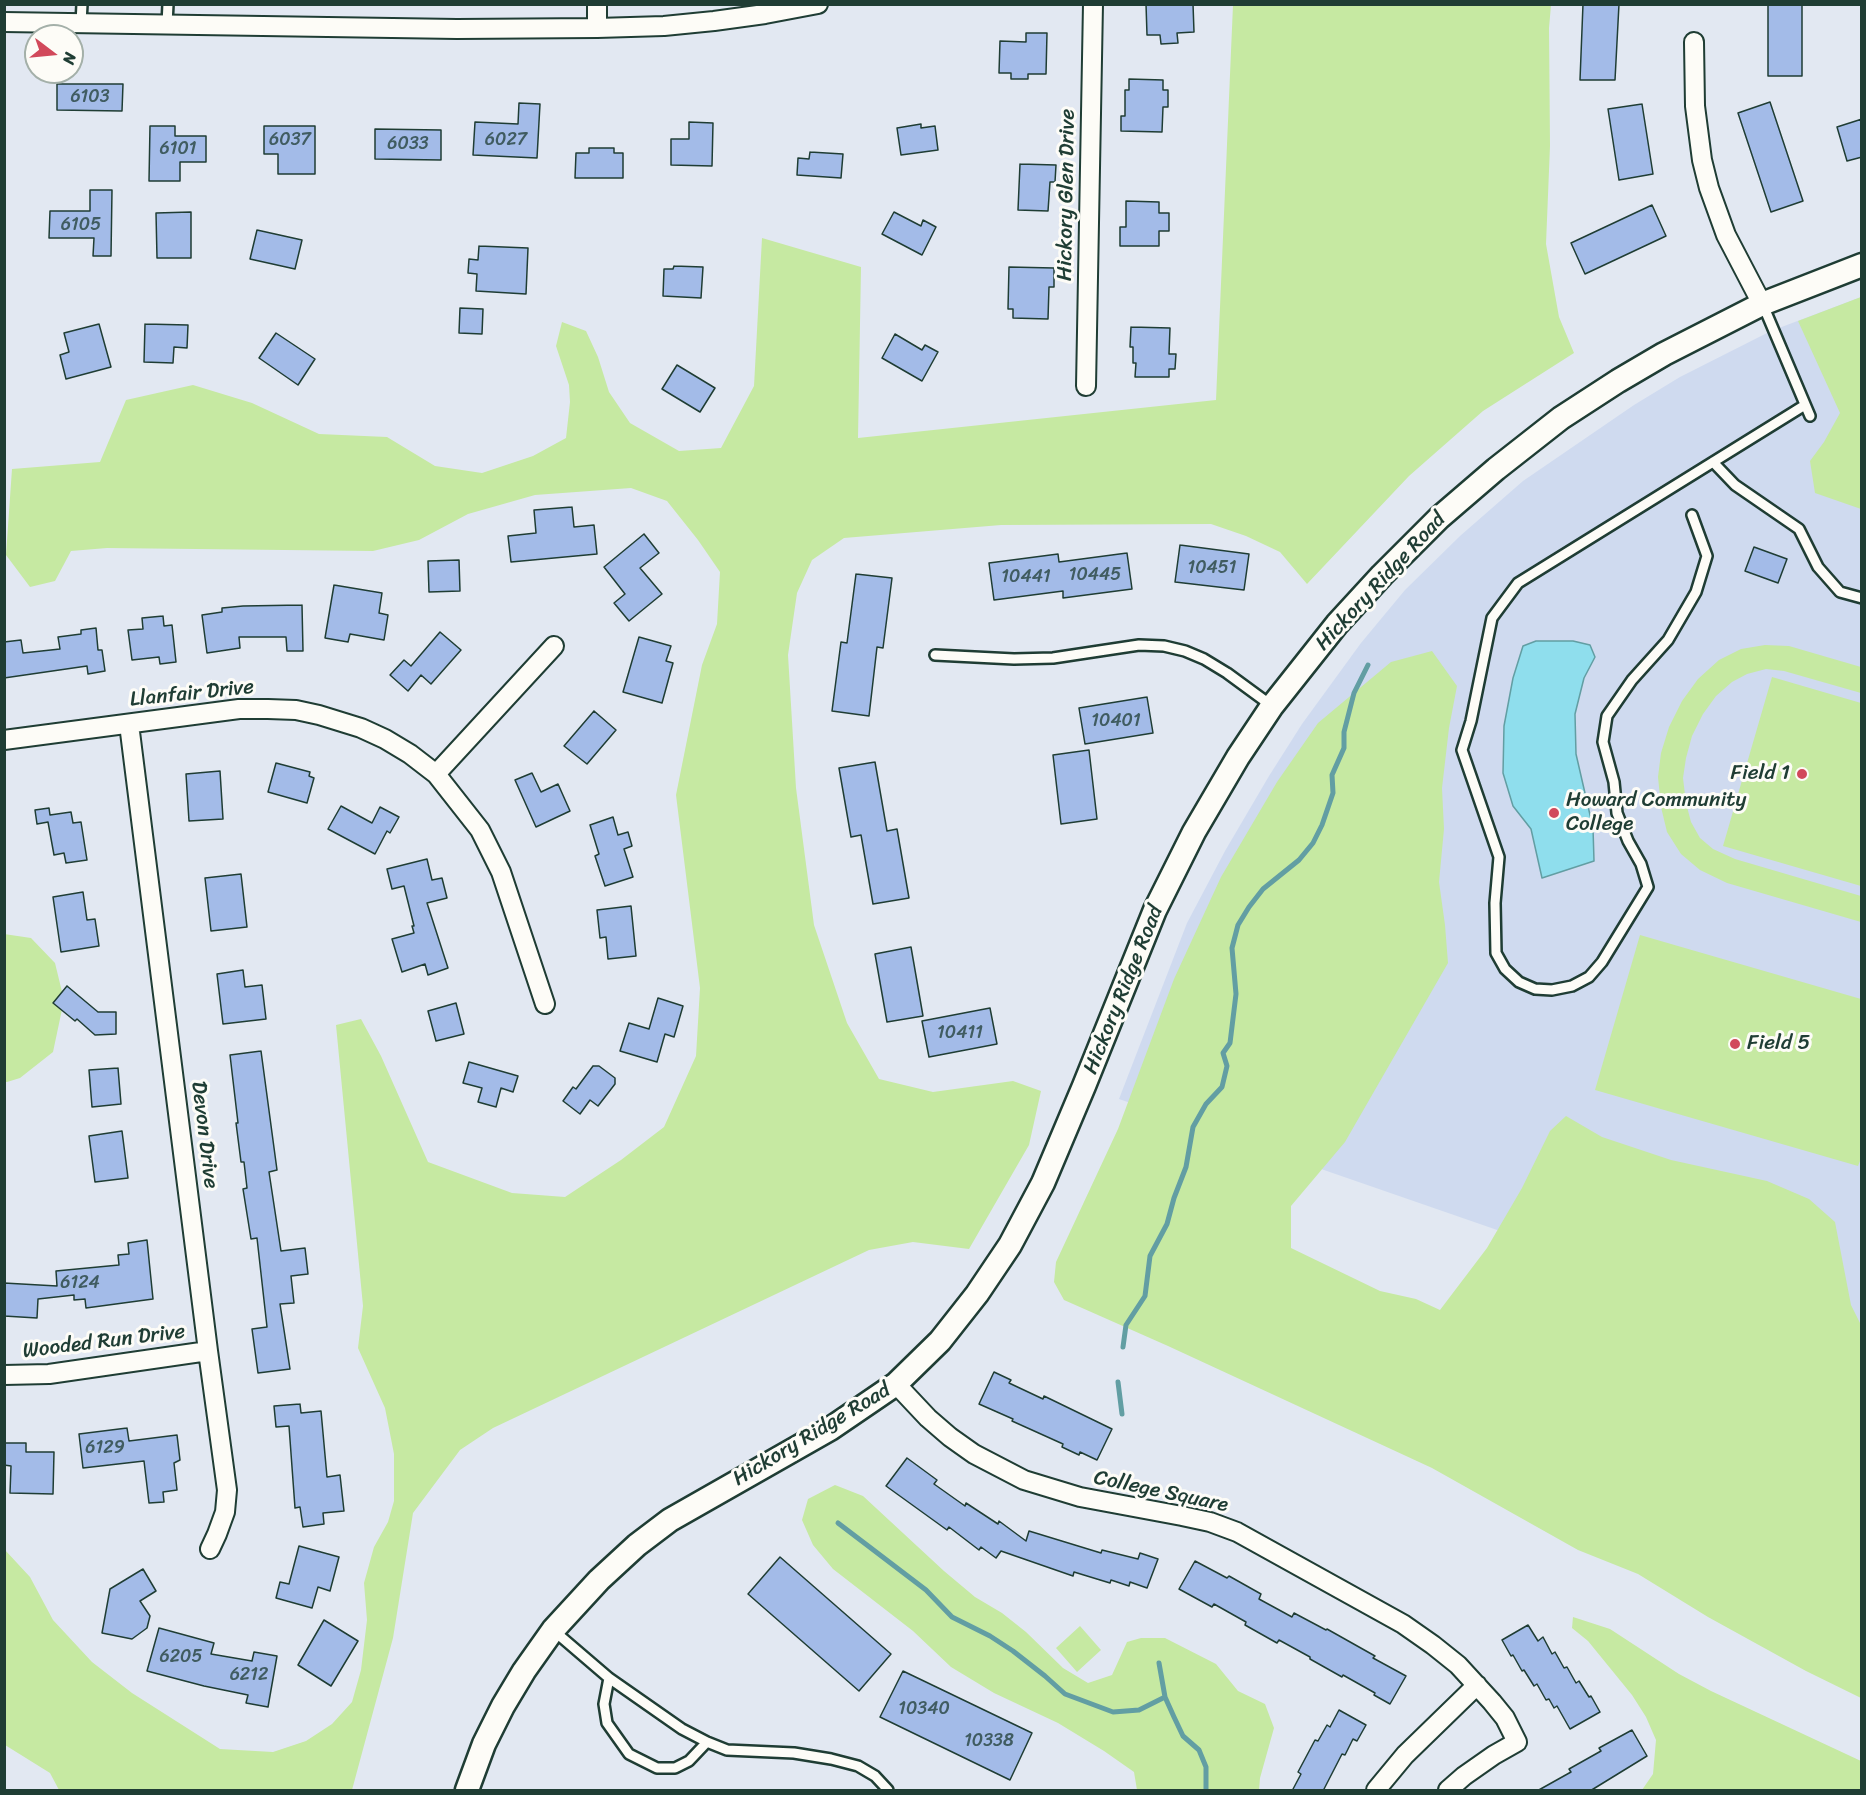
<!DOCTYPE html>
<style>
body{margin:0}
#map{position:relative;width:1866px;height:1795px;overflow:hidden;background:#e2e8f2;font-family:Sriracha,sans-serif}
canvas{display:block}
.frame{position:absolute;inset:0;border:6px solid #1f3d34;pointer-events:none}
.north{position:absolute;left:24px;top:24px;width:60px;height:60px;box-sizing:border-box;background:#fdfcf7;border:2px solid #a4b0a9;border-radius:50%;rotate:106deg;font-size:16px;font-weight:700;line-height:24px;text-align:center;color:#1f3d34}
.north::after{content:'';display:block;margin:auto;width:21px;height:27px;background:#d1495b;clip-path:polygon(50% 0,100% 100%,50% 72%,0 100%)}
</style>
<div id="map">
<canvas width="1866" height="1795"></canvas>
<div class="frame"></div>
<div class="north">N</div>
</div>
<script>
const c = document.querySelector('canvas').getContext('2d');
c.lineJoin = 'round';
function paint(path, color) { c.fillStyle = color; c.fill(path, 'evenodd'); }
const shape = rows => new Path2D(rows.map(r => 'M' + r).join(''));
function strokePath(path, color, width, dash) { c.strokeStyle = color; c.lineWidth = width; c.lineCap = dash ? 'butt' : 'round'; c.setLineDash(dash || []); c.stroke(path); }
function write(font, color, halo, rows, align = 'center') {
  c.font = font + ' Sriracha,sans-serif'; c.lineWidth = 6; c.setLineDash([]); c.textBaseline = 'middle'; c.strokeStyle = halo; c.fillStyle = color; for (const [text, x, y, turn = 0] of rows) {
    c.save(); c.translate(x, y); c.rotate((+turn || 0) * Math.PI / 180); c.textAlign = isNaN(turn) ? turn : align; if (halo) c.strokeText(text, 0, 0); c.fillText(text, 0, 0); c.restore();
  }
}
const built = shape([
 [1861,297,1861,1356,1119,1099,1187,923,1225,851,1269,776,1302,724,1361,643,1405,590,1460,536,1523,481,1634,405,1680,377,1771,331]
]);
const green = shape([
 [1233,5,1551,5,1549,28,1550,146,1546,244,1559,317,1574,353,1483,411,1409,476,1307,584,1280,552,1246,536,1211,524,1001,525,844,538,812,560,797,593,788,655,796,788,814,925,847,1023,879,1079,933,1092,1013,1081,1041,1091,1029,1145,969,1249,913,1242,869,1250,493,1428,460,1450,413,1513,393,1638,352,1790,59,1790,50,1773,5,1745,5,1550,30,1577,53,1620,92,1662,132,1693,220,1749,273,1752,306,1741,332,1724,352,1702,361,1670,367,1620,364,1583,374,1547,388,1522,394,1501,394,1454,385,1408,358,1348,363,1306,336,1025,361,1019,381,1056,428,1162,512,1193,565,1197,621,1160,664,1127,696,1056,700,988,676,795,702,665,717,624,720,572,698,540,667,501,631,488,535,495,468,514,419,540,373,551,107,548,71,551,55,581,30,587,6,555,12,469,100,462,126,400,193,385,252,403,319,434,387,437,435,466,482,473,533,456,566,438,570,402,569,385,556,346,562,322,586,331,598,357,609,392,630,423,679,451,721,448,754,386,762,238,861,267,858,438,1216,400],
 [1861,297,1861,509,1815,493,1810,461,1824,442,1840,413,1798,321],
 [1765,645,1789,646,1861,667,1861,693,1784,671,1766,669,1747,674,1732,682,1716,696,1703,714,1692,736,1686,758,1683,778,1686,803,1691,822,1700,838,1713,849,1735,859,1861,896,1861,922,1727,883,1700,870,1681,854,1667,832,1661,807,1658,777,1661,753,1669,727,1682,701,1698,679,1719,660,1741,649],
 [1432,651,1457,686,1449,728,1442,788,1444,829,1439,882,1445,925,1448,963,1345,1142,1291,1206,1291,1248,1380,1291,1416,1299,1440,1310,1487,1248,1522,1188,1550,1131,1566,1116,1602,1137,1671,1160,1767,1181,1809,1199,1835,1222,1851,1305,1861,1325,1861,1698,1806,1671,1708,1617,1638,1574,1578,1550,1432,1468,1168,1346,1064,1300,1054,1282,1056,1262,1118,1129,1174,979,1221,877,1277,782,1318,723,1391,662],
 [1772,677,1861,703,1861,886,1723,846],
 [4,934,31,938,55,963,64,1000,53,1052,20,1078,7,1082,4,1082],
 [1640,935,1861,999,1862,1156,1858,1166,1595,1090],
 [835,1485,863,1496,944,1571,975,1597,1002,1613,1026,1632,1063,1668,1088,1683,1112,1675,1127,1642,1141,1638,1165,1638,1216,1664,1238,1691,1265,1704,1274,1728,1260,1778,1259,1790,1137,1790,1134,1772,1104,1751,1058,1723,994,1693,951,1667,913,1631,833,1569,813,1545,802,1520,808,1499],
 [1573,1617,1610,1629,1679,1674,1711,1691,1861,1761,1861,1790,1642,1790,1653,1774,1656,1740,1646,1717,1632,1695,1588,1641,1572,1628],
 [1080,1626,1101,1650,1077,1672,1056,1648]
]);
const water = shape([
 [1536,641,1573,641,1590,645,1595,657,1584,678,1575,714,1576,754,1593,828,1594,861,1542,878,1531,829,1513,806,1503,773,1504,726,1513,678,1523,646,1536,641]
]);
const stream = shape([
 [1123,1347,1126,1325,1145,1296,1150,1256,1167,1224,1174,1198,1186,1167,1193,1127,1206,1104,1222,1087,1227,1066,1223,1053,1230,1043,1236,994,1232,948,1238,925,1249,907,1263,889,1299,860,1313,843,1322,825,1333,793,1332,775,1344,748,1344,732,1354,693,1368,665],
 [1118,1382,1122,1414],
 [838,1523,926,1590,952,1617,990,1636,1013,1651,1045,1676,1065,1694,1113,1712,1139,1710,1165,1697],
 [1159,1663,1165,1697,1174,1717,1183,1736,1199,1750,1206,1767,1206,1790]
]);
const building = shape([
 [1146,4,1193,4,1194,32,1177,33,1178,43,1161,44,1160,35,1147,35,1146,4],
 [1583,4,1619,4,1615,80,1580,80,1583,4],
 [1768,4,1802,4,1802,76,1768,76,1768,4],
 [1026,33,1047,33,1046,74,1028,74,1028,79,1011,79,1011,73,999,73,1000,41,1026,42,1026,33],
 [1129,79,1163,80,1163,90,1168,90,1168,107,1163,107,1162,132,1121,131,1121,116,1125,116,1125,90,1129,90,1129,79],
 [57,84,123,84,122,111,57,110,57,84],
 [1770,102,1803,201,1771,212,1738,113,1770,102],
 [519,103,540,104,537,158,473,155,475,122,518,124,519,103],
 [1642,104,1653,174,1619,180,1608,109,1642,104],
 [1862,119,1862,157,1847,161,1837,127,1862,119],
 [689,122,713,123,712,166,671,165,671,139,689,139,689,122],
 [921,124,921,128,935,126,938,150,901,155,897,128,921,124],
 [150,126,175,126,175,136,206,136,206,162,180,162,180,181,149,181,150,126],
 [264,126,315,126,315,174,278,174,278,154,264,154,264,126],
 [375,129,441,130,441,160,375,159,375,129],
 [589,148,614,148,614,153,623,153,623,178,575,178,576,153,589,153,589,148],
 [810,152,843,154,841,178,797,175,798,158,809,159,810,152],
 [1020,164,1056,165,1055,182,1050,182,1048,211,1018,210,1020,164],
 [90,190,112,190,111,256,93,256,94,238,49,238,50,211,90,211,90,190],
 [1126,201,1159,202,1159,213,1169,213,1169,231,1159,231,1159,246,1120,246,1120,227,1126,227,1126,201],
 [1652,205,1666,236,1585,274,1571,243,1652,205],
 [191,212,191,258,157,258,156,213,191,212],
 [894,212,921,226,923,220,936,227,922,255,882,234,894,212],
 [257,230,302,240,295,269,250,259,257,230],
 [479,246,528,248,526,294,476,291,477,274,468,273,469,259,478,260,479,246],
 [674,266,703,267,701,298,663,296,664,269,673,269,674,266],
 [1009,267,1054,268,1054,287,1049,287,1048,319,1013,318,1013,309,1008,309,1009,267],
 [460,308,483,309,482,334,459,333,460,308],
 [99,324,111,367,66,379,60,355,69,352,64,333,99,324],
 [145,324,188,325,187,348,174,347,173,363,144,362,145,324],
 [1131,327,1170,328,1169,354,1176,354,1175,369,1169,369,1169,377,1135,377,1136,363,1133,363,1133,347,1130,347,1131,327],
 [276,333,315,359,298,385,259,358,276,333],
 [895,334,922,350,925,345,938,352,922,381,882,358,895,334],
 [677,365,715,388,700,412,662,389,677,365],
 [572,507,574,527,594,525,597,554,511,562,508,536,536,533,534,510,572,507],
 [644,534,659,553,640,568,662,594,629,621,614,603,625,594,604,567,644,534],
 [1180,545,1249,554,1244,590,1175,582,1180,545],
 [1754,547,1787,559,1778,583,1745,571,1754,547],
 [1127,553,1132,589,1063,598,1063,591,994,600,989,563,1058,554,1059,562,1127,553],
 [459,560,460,591,429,592,428,561,459,560],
 [856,574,892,578,883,648,877,647,869,716,832,711,841,642,847,643,856,574],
 [334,585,382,593,379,613,388,615,384,640,350,634,348,642,325,638,334,585],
 [302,605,303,651,287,651,286,637,239,637,240,648,207,653,202,615,222,612,222,608,243,606,302,605],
 [163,616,164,626,172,625,176,662,160,664,159,657,132,660,128,630,143,629,142,618,163,616],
 [96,628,98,650,102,650,105,671,88,674,87,666,4,678,4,642,21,640,23,653,60,649,58,637,81,634,81,630,96,628],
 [440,632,461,650,431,684,421,675,408,691,390,675,404,660,411,666,440,632],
 [639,637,671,646,666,661,673,663,662,703,623,692,639,637],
 [1147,697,1153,733,1085,744,1079,708,1147,697],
 [594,711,616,730,587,764,564,746,594,711],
 [1089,750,1097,819,1061,824,1053,755,1089,750],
 [875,762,887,831,897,829,909,898,873,904,861,835,851,837,839,768,875,762],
 [276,763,310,772,309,776,314,778,307,803,268,792,276,763],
 [220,771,223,819,189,821,186,774,220,771],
 [532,773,541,792,558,784,570,811,536,827,515,780,532,773],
 [341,806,372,823,380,807,399,817,390,833,387,831,375,854,328,829,341,806],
 [49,808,50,815,71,812,73,823,81,822,87,860,66,863,64,853,54,855,48,822,37,824,35,810,49,808],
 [613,817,618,835,628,832,632,846,624,849,633,877,605,886,595,856,599,854,590,825,613,817],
 [427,859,432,880,442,878,447,898,427,903,448,968,428,975,425,964,402,972,392,939,414,933,412,926,414,926,404,886,392,889,387,869,427,859],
 [241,874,247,927,211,931,205,878,241,874],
 [83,892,87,920,95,919,99,946,61,952,53,897,83,892],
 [631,906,636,956,608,959,606,937,600,938,597,910,631,906],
 [911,947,923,1016,887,1022,875,954,911,947],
 [243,970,245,987,262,985,266,1019,223,1024,217,974,243,970],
 [67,986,98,1012,116,1012,116,1034,95,1035,77,1019,75,1021,53,1003,67,986],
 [658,998,683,1006,674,1037,665,1034,657,1062,620,1051,629,1023,649,1029,658,998],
 [456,1003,464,1034,436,1041,428,1011,456,1003],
 [990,1008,997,1044,929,1057,922,1021,990,1008],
 [261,1051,277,1170,269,1172,281,1251,305,1248,308,1274,291,1276,294,1303,280,1304,290,1369,258,1373,252,1329,267,1327,257,1238,251,1239,243,1189,247,1188,244,1162,241,1162,236,1123,238,1123,230,1055,261,1051],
 [469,1062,518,1076,513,1092,501,1088,496,1107,478,1102,482,1088,463,1083,469,1062],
 [593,1066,599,1066,615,1078,615,1084,598,1106,590,1100,580,1114,563,1101,573,1087,576,1089,593,1066],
 [118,1068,121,1104,92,1107,89,1070,118,1068],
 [122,1131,128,1178,95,1182,89,1136,122,1131],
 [147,1240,153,1299,86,1308,85,1299,74,1300,74,1295,38,1299,37,1318,4,1316,4,1283,57,1286,56,1271,119,1265,118,1255,129,1254,128,1243,147,1240],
 [994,1372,1011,1380,1009,1383,1043,1399,1044,1396,1112,1429,1097,1460,1080,1452,1079,1455,1062,1447,1063,1444,1012,1421,1013,1419,979,1404,994,1372],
 [300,1404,301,1413,321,1411,327,1477,340,1475,344,1511,323,1513,324,1524,303,1527,300,1507,295,1508,289,1426,276,1427,274,1406,300,1404],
 [127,1428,129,1441,177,1435,180,1460,174,1463,177,1490,163,1492,164,1502,149,1503,144,1461,83,1468,79,1434,127,1428],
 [4,1443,26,1443,26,1452,54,1452,53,1494,10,1493,11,1466,4,1465,4,1443],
 [907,1458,937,1480,934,1484,965,1506,966,1503,998,1524,999,1521,1026,1541,1029,1531,1101,1553,1102,1550,1138,1559,1140,1553,1158,1559,1147,1588,1130,1582,1129,1586,1111,1580,1110,1583,1074,1572,1073,1576,1001,1551,996,1558,981,1547,979,1550,949,1527,947,1530,886,1486,907,1458],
 [299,1546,339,1557,330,1591,318,1587,312,1608,276,1598,280,1582,289,1584,299,1546],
 [780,1557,891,1654,859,1691,748,1594,780,1557],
 [1195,1561,1227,1578,1229,1576,1261,1594,1259,1599,1292,1617,1294,1613,1326,1630,1327,1629,1375,1656,1373,1658,1406,1676,1390,1704,1374,1695,1375,1693,1343,1675,1342,1677,1310,1659,1310,1657,1279,1640,1277,1643,1245,1625,1246,1622,1214,1604,1212,1607,1179,1589,1195,1561],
 [143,1569,156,1591,140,1601,150,1616,147,1628,132,1639,102,1633,110,1589,143,1569],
 [324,1620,358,1641,331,1686,298,1665,324,1620],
 [1528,1625,1538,1641,1543,1637,1552,1654,1555,1652,1564,1668,1567,1667,1576,1683,1579,1681,1589,1697,1591,1696,1600,1712,1570,1729,1557,1706,1554,1708,1549,1699,1546,1700,1537,1684,1534,1686,1524,1670,1522,1671,1513,1655,1511,1656,1502,1640,1528,1625],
 [159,1628,214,1643,211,1654,252,1661,254,1652,277,1656,268,1707,246,1703,248,1695,204,1686,147,1671,159,1628],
 [903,1671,1032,1733,1010,1780,880,1717,903,1671],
 [1339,1710,1366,1725,1357,1741,1353,1739,1345,1755,1342,1754,1323,1791,1292,1791,1301,1774,1298,1772,1315,1740,1318,1741,1327,1725,1330,1727,1339,1710],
 [1632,1730,1647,1756,1590,1791,1537,1791,1571,1772,1569,1769,1601,1751,1599,1748,1632,1730]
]);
const service = shape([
 [81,23,82,4],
 [167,24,168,4],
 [1763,305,1810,416],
 [1713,462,1735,485,1799,529,1818,567,1840,592,1862,598],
 [1692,515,1707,556,1696,592,1668,640,1632,680,1607,716,1603,742,1614,782,1617,813,1628,841,1641,864,1648,887,1602,962,1589,977,1572,986,1552,990,1535,989,1519,982,1505,969,1496,953,1495,903,1499,857,1462,750,1471,721,1492,618,1518,583,1805,405],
 [935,655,1014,659,1053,658,1139,645,1164,646,1185,651,1204,659,1227,673,1272,706],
 [553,1630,609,1678,682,1729,707,1742,727,1750,794,1753,831,1759,858,1766,875,1776,888,1790],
 [609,1678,604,1704,607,1723,629,1754,657,1768,675,1768,689,1761,707,1742]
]);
const minor = shape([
 [4,22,457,29,597,28,664,26,714,21,765,14,818,4],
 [597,28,597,4],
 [1694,42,1695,106,1702,160,1709,188,1726,235,1762,304],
 [1086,386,1093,4],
 [129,724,208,1351,227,1490,225,1512,217,1534,210,1549],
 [4,740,239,709,268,709,296,710,319,715,361,728,385,739,410,754,436,774,480,830,501,872,545,1004],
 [436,774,554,646],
 [4,1375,49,1374,208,1351],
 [896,1384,928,1418,950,1437,974,1454,1024,1480,1080,1497,1182,1516,1210,1522,1237,1532,1403,1624,1433,1645,1458,1665,1492,1702,1505,1718,1517,1742,1494,1755,1464,1776,1448,1790],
 [1376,1790,1405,1755,1477,1685]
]);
const tertiary = shape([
 [467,1790,484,1744,503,1706,524,1671,553,1630,599,1580,637,1545,670,1520,830,1429,896,1384,940,1341,977,1294,1010,1245,1043,1183,1084,1086,1155,910,1194,832,1238,757,1272,706,1337,624,1382,575,1439,518,1496,469,1561,418,1618,381,1664,354,1762,304,1862,265]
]);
const markers = [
 [1802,774,6,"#d1495b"],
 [1554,813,6,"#d1495b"],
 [1735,1044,6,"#d1495b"]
];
const numberNames = [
 ["6103",90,97],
 ["6037",290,140],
 ["6027",506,140],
 ["6033",408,144],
 ["6101",178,149],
 ["6105",81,225],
 ["10451",1212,568],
 ["10445",1095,575],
 ["10441",1026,577],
 ["10401",1116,721],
 ["10411",960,1033],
 ["6124",80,1283],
 ["6129",105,1448],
 ["6205",181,1657],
 ["6212",249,1675],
 ["10340",924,1709],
 ["10338",989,1741]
];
const streetNames = [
 ["Hickory Glen Drive",1067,195,-89],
 ["Hickory Ridge Road",1381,582,-47],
 ["Llanfair Drive",192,694,-6],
 ["Hickory Ridge Road",1124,990,-68],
 ["Devon Drive",204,1135,83],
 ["Wooded Run Drive",104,1342,-7],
 ["Hickory Ridge Road",812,1435,-31],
 ["College Square",1161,1492,12]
];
const poiNames = [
 ["Field 1",1790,774,"right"],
 ["Howard Community",1566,801],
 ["College",1566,825],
 ["Field 5",1747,1044]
];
paint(built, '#cfdaef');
paint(green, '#c6e9a2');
paint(water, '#8fdeed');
strokePath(water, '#629ea3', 1.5);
strokePath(stream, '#629ea3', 5);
paint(building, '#a3bbe8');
strokePath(building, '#1f3d34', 1.5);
strokePath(service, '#1f3d34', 14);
strokePath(minor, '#1f3d34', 22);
strokePath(tertiary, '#1f3d34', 27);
strokePath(service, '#fdfcf7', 9);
strokePath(minor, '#fdfcf7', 18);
strokePath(tertiary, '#fdfcf7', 22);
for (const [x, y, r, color] of markers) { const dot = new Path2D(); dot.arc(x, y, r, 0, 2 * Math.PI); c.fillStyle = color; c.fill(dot); strokePath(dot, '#fdfcf7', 2); }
write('18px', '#405c61', null, numberNames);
write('21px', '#1f3d34', '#fdfcf7', streetNames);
write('21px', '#1f3d34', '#fdfcf7', poiNames, 'left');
</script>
